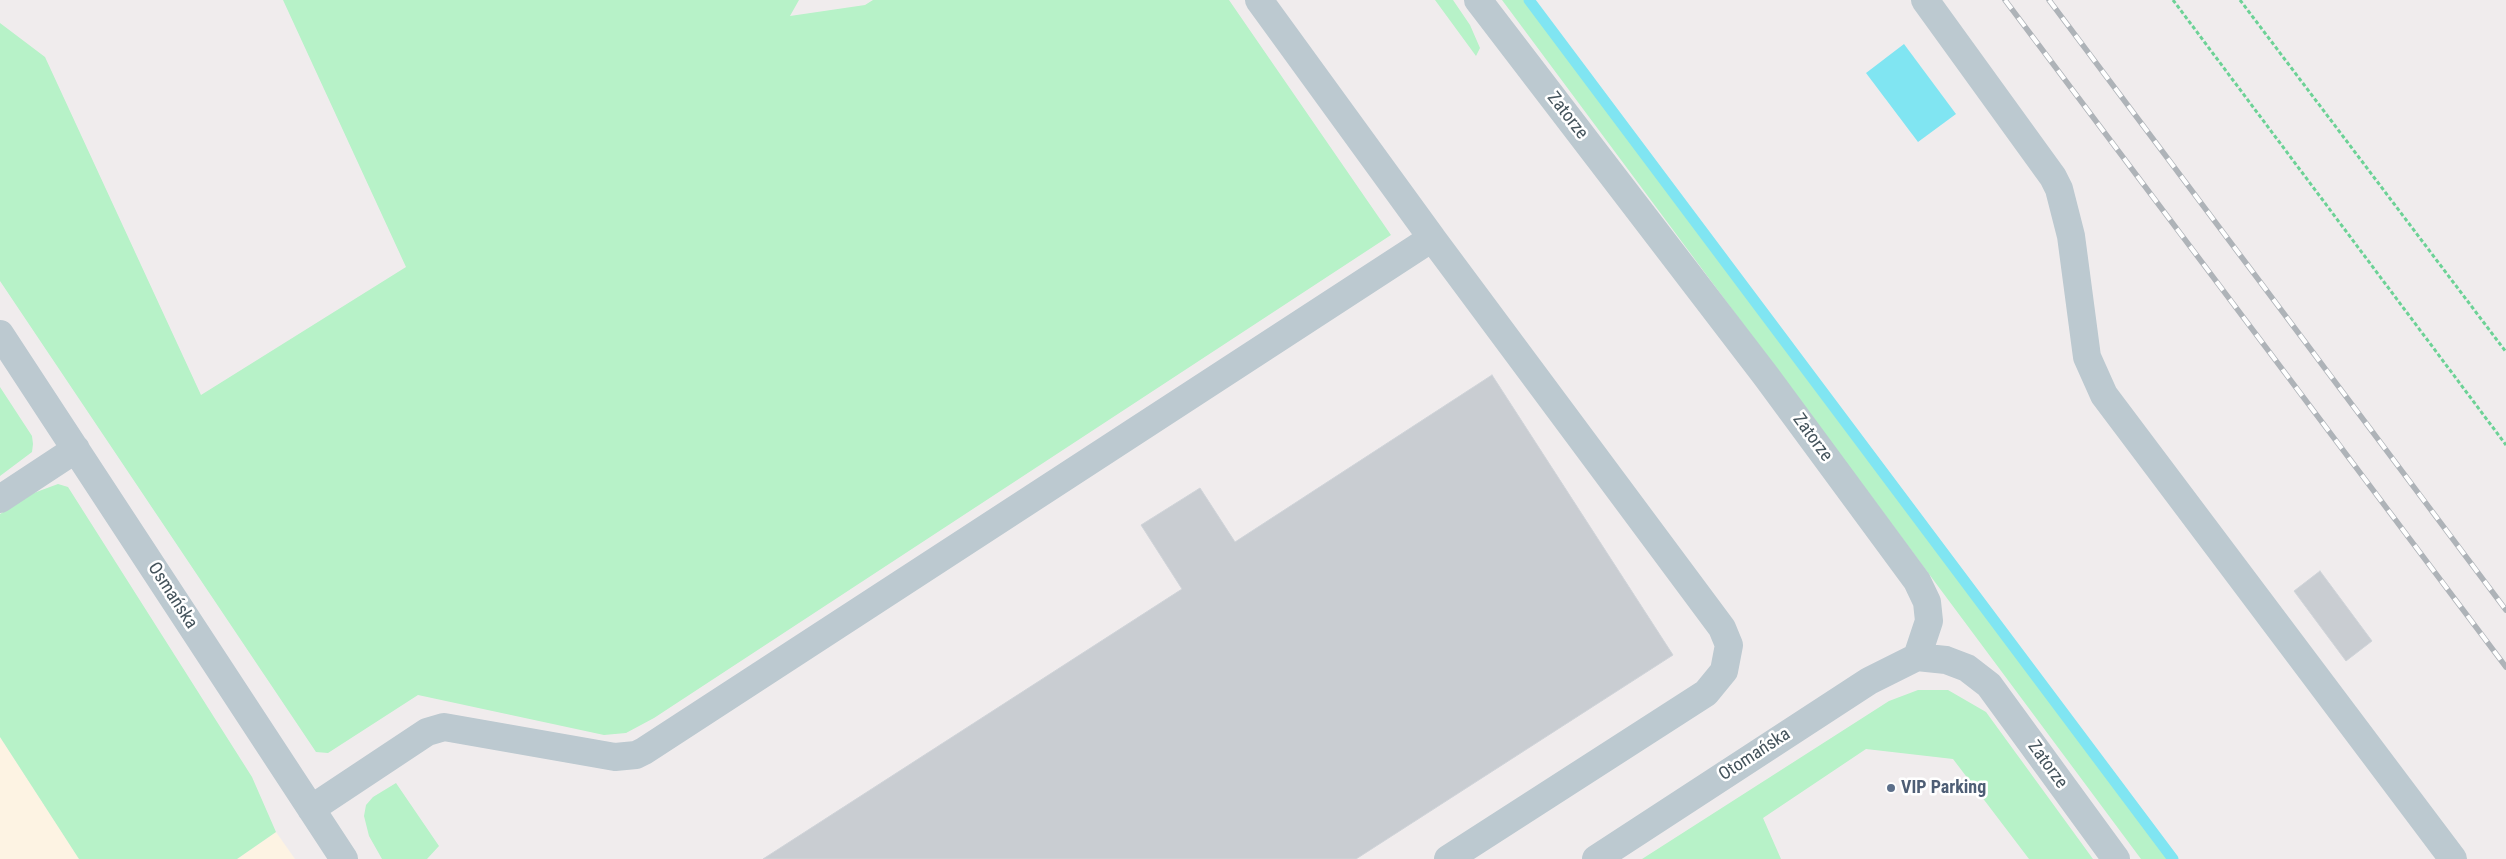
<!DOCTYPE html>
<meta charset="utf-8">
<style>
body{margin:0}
canvas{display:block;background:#f0eced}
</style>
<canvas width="2506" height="859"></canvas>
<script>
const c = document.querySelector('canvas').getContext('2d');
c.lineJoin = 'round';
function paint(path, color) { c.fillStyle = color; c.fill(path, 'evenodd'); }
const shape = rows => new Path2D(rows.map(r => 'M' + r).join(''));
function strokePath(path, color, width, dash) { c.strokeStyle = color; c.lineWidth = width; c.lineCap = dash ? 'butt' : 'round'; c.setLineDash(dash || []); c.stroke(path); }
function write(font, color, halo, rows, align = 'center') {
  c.font = font + ' "Roboto Condensed",sans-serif'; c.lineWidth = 5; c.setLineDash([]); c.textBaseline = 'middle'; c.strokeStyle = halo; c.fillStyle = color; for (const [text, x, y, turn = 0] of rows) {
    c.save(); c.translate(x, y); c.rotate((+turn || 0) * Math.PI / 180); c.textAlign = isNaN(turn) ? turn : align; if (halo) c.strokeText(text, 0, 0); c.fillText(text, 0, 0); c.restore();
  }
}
const commercial = shape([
 [0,737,66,838,79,859,0,859],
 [276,832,295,859,237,859]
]);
const green = shape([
 [283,0,799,0,790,16,865,5,873,0,1229,0,1391,235,654,718,626,733,604,735,418,695,328,753,316,752,0,281,0,23,45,57,201,395,406,267],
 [1435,0,1453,0,1470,25,1480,48,1476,56],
 [1502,0,1535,0,2178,859,2141,859],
 [0,387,32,436,33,444,32,452,0,476],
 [58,484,68,487,252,777,276,832,237,859,79,859,0,737,0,514,31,494],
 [1918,690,1948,690,1986,712,2093,859,2029,859,1953,759,1866,749,1763,818,1781,859,1642,859,1889,701],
 [396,783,439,846,427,859,382,859,369,836,364,816,366,805,373,797]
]);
const water = shape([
 [1904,44,1956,114,1918,142,1866,73]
]);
const stream = shape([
 [1529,0,2173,859]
]);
const building = shape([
 [1492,375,1673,655,1356,859,763,859,1182,589,1141,525,1200,488,1235,542,1492,375],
 [2320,571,2372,641,2346,661,2294,591,2320,571]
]);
const path = shape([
 [2173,0,2506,445],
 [2240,0,2506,352]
]);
const minor = shape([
 [1259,0,1432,238],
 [1478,0,1766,376,1917,581,1927,602,1929,621,1917,657],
 [1925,0,2053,177,2059,189,2071,236,2087,357,2104,395,2453,859],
 [0,334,344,859],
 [0,499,76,449],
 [1917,657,1946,660,1967,668,1989,685,2116,859],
 [311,809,427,732,444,727,615,757,636,755,644,751,1432,238,1722,628,1729,645,1724,671,1706,693,1448,859],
 [1596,859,1869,681,1917,657]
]);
const rail = shape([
 [2005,0,2506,667],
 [2049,0,2506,610]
]);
const markers = [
 [1891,788,5,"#5c6f8a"]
];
const streetNames = [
 ["Zatorze",1567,116,52],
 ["Zatorze",1812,438,54],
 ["Osmańska",172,596,57],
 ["Otomańska",1755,755,-33],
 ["Zatorze",2047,765,54]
];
const serviceNames = [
 ["VIP Parking",1901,788]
];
paint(commercial, '#fdf3e3');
paint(green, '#b7f2c8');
paint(water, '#80e5f2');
strokePath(stream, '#80e5f2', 11);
paint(building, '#c9cdd2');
strokePath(building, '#d0d4d9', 1);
strokePath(path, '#6cd296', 3, [4, 2.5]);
strokePath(minor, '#bcc9d0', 28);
strokePath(rail, '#aeb3b8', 5.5);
strokePath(rail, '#fff', 4, [11]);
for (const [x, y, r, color] of markers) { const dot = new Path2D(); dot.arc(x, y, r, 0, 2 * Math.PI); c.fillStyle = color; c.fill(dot); strokePath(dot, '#fff', 2); }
write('18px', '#44535b', '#fff', streetNames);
write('bold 18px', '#4e5e75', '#fff', serviceNames, 'left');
</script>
